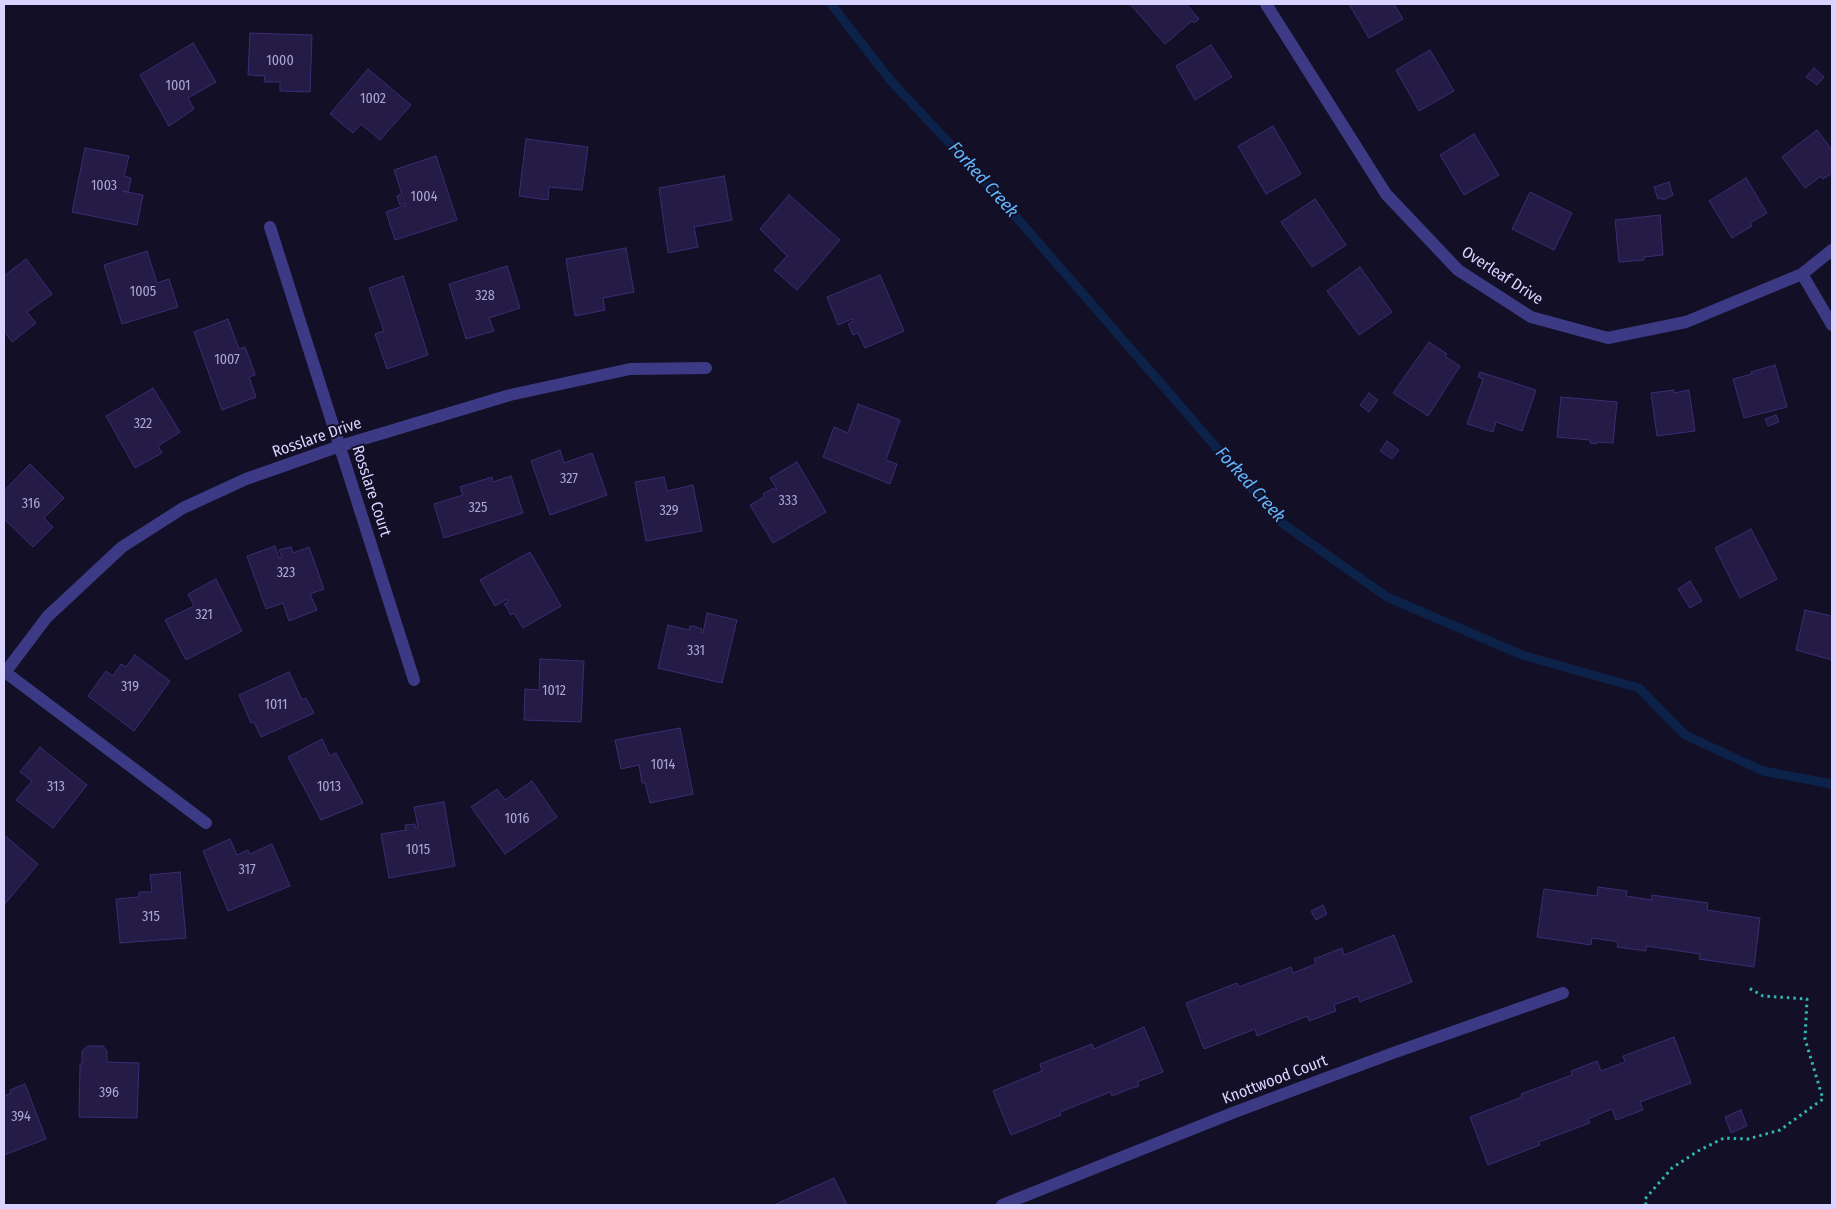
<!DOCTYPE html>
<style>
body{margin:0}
#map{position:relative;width:1836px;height:1209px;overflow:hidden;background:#130f26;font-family:"Fira Sans Condensed",sans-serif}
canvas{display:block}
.frame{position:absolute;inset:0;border:5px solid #d9d4ff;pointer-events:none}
</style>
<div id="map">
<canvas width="1836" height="1209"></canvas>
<div class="frame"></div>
</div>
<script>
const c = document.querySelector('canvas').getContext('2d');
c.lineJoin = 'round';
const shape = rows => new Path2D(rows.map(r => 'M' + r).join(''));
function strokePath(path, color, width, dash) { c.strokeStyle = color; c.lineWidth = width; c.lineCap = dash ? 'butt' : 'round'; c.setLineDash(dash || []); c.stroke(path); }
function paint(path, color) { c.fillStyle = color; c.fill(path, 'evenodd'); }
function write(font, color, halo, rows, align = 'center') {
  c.font = font + ' "Fira Sans Condensed",sans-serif'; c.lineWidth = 4; c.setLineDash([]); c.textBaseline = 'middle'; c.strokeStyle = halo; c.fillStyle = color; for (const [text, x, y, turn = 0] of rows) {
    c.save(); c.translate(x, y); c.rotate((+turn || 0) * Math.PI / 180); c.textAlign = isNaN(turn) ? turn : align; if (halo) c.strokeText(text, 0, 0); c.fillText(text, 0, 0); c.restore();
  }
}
const stream = shape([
 [831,4,891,81,984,180,1282,523,1387,597,1522,655,1639,688,1685,735,1763,771,1832,784]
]);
const building = shape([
 [1130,4,1186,4,1199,19,1194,23,1192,21,1165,44,1130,4],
 [1349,4,1394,4,1403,19,1369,38,1349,4],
 [250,33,312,35,310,92,280,91,280,82,264,82,265,76,248,75,250,33],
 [193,43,216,82,188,98,194,109,169,126,140,75,193,43],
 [1211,45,1232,77,1195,100,1176,66,1211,45],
 [1430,50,1454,91,1419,111,1396,70,1430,50],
 [1814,68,1824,77,1817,85,1806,77,1814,68],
 [368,69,411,105,380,140,361,124,353,133,330,114,368,69],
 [1273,126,1301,174,1266,194,1238,146,1273,126],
 [1817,130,1832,150,1832,173,1823,179,1821,176,1805,188,1782,157,1817,130],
 [1474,134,1499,175,1464,195,1440,155,1474,134],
 [526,139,588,147,582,190,549,187,548,200,519,196,526,139],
 [85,148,129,156,124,176,131,178,130,184,128,192,122,191,143,195,137,225,72,212,85,148],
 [436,156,457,220,395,240,386,212,406,205,405,203,400,205,397,196,402,194,394,170,436,156],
 [724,176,732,220,694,227,698,247,668,253,659,188,724,176],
 [1746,178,1767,213,1750,223,1752,226,1732,238,1709,201,1746,178],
 [1669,182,1673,195,1663,200,1662,198,1658,199,1654,187,1669,182],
 [1530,192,1572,213,1554,250,1512,229,1530,192],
 [789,195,840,240,797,290,774,270,787,256,760,229,789,195],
 [1315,199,1346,245,1312,267,1281,222,1315,199],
 [1660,215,1663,255,1644,257,1644,260,1619,262,1615,220,1660,215],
 [626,248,634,292,603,298,605,310,575,316,566,259,626,248],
 [147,251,157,283,169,279,178,307,122,324,104,265,147,251],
 [26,259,52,294,27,312,36,323,12,342,4,331,4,276,26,259],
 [507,266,520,308,489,318,494,331,466,339,449,284,507,266],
 [1360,267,1392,312,1359,335,1327,291,1360,267],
 [880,275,904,331,865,348,858,333,853,335,850,328,848,324,853,321,852,319,838,325,827,297,880,275],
 [403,276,428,355,387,369,375,334,384,331,369,288,403,276],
 [228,319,239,349,245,347,254,371,255,375,249,377,256,397,222,410,194,332,228,319],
 [1429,342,1447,354,1445,356,1460,366,1428,416,1393,393,1429,342],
 [1775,365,1787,407,1744,418,1733,379,1752,374,1751,372,1775,365],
 [1480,372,1536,390,1522,431,1496,422,1493,432,1467,424,1483,379,1478,377,1480,372],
 [153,388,180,432,158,446,162,453,135,468,106,416,153,388],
 [1674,390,1674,393,1689,390,1695,431,1657,436,1651,393,1674,390],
 [1369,393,1378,400,1369,412,1360,405,1369,393],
 [1561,397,1617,402,1613,443,1597,442,1597,444,1590,443,1590,440,1557,437,1561,397],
 [858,404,900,420,886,460,897,464,890,484,823,457,834,427,848,433,858,404],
 [1776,415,1779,422,1768,426,1765,419,1776,415],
 [1387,441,1399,450,1392,459,1380,451,1387,441],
 [560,450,564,463,592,453,607,495,550,515,531,461,560,450],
 [797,462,826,512,773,543,750,505,764,497,763,494,768,491,774,488,775,490,777,489,770,478,797,462],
 [30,464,64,498,44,518,53,527,33,547,4,519,4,491,30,464],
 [511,476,523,513,444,538,434,504,463,495,460,487,492,477,493,482,511,476],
 [664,477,667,491,693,485,702,531,646,541,635,482,664,477],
 [1751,529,1777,579,1740,598,1715,548,1751,529],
 [275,546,279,558,282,557,279,550,282,549,291,547,293,553,309,547,324,589,310,594,317,610,289,621,283,603,266,609,247,556,275,546],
 [530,552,561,606,523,628,514,613,511,615,507,608,504,604,508,602,507,599,495,606,480,580,530,552],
 [216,579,242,631,186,660,165,620,194,606,188,594,216,579],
 [1690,581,1702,601,1690,608,1678,589,1690,581],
 [1805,610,1832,616,1832,660,1796,650,1805,610],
 [707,613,737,620,722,683,658,668,668,625,689,630,690,626,694,626,702,629,701,632,703,633,707,613],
 [135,655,170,681,134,731,88,696,106,671,113,676,121,664,126,667,135,655],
 [540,659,584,661,581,722,524,720,525,689,539,690,540,659],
 [289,672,302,700,306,698,314,713,261,737,254,722,251,723,239,695,289,672],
 [680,728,693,794,650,803,645,783,642,783,639,765,621,769,615,740,680,728],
 [322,739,330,756,336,753,363,803,321,820,288,757,322,739],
 [40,747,87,785,53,828,16,800,32,781,20,772,40,747],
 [532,781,557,817,505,854,471,807,497,789,505,800,532,781],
 [444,802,455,866,389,878,381,834,406,830,405,825,415,824,415,828,418,827,414,807,444,802],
 [4,835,38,864,4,905,4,835],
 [230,839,237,855,248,850,250,854,272,844,290,886,228,911,203,851,230,839],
 [180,872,186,938,120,943,116,899,139,897,139,892,152,892,150,875,180,872],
 [1598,887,1627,891,1626,896,1652,900,1652,895,1708,903,1707,910,1760,918,1754,967,1699,959,1700,954,1686,952,1646,946,1646,951,1617,947,1618,942,1606,940,1592,938,1591,945,1537,937,1544,889,1597,896,1598,887],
 [1323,905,1327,914,1316,920,1311,911,1323,905],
 [1394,935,1412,982,1362,1001,1360,1002,1358,996,1334,1005,1336,1011,1309,1021,1307,1016,1257,1036,1255,1029,1204,1049,1186,1003,1237,983,1239,987,1291,967,1293,973,1316,964,1314,959,1342,948,1344,955,1394,935],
 [1144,1027,1163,1072,1137,1082,1139,1086,1132,1088,1112,1096,1110,1092,1060,1112,1061,1115,1011,1135,993,1091,1042,1071,1040,1064,1092,1044,1094,1049,1144,1027],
 [1674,1037,1691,1083,1640,1102,1643,1110,1616,1120,1612,1109,1588,1119,1590,1123,1539,1142,1540,1145,1488,1165,1470,1117,1522,1097,1521,1094,1572,1075,1571,1071,1597,1061,1601,1071,1625,1062,1623,1056,1674,1037],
 [88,1046,103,1046,107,1051,107,1062,139,1063,137,1118,79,1117,80,1064,82,1064,82,1051,88,1046],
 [25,1084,46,1139,4,1155,4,1096,11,1093,10,1090,25,1084],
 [1741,1110,1747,1126,1731,1133,1725,1117,1741,1110],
 [834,1178,847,1205,774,1205,834,1178]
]);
const path = shape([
 [1646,1205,1645,1199,1672,1168,1698,1151,1724,1138,1748,1139,1780,1130,1823,1099,1805,1039,1807,999,1763,996,1747,987]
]);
const minor = shape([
 [1266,4,1386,194,1458,270,1531,317,1608,338,1686,322,1802,274,1832,250],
 [270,227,414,680],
 [1802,274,1832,325],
 [5,672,206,823],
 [4,674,47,617,122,547,183,508,246,479,340,446,510,395,630,369,706,368],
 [1002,1205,1235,1112,1393,1053,1563,993]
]);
const numberNames = [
 ["1000",280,61],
 ["1001",178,86],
 ["1002",373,99],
 ["1003",104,186],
 ["1004",424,197],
 ["1005",143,292],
 ["328",485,296],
 ["1007",227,360],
 ["322",143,424],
 ["327",569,479],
 ["333",788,501],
 ["316",31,504],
 ["325",478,508],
 ["329",669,511],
 ["323",286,573],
 ["321",204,615],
 ["331",696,651],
 ["319",130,687],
 ["1012",554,691],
 ["1011",276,705],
 ["1014",663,765],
 ["313",56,787],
 ["1013",329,787],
 ["1016",517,819],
 ["1015",418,850],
 ["317",247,870],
 ["315",151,917],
 ["396",109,1093],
 ["394",21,1117]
];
const streetNames = [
 ["Overleaf Drive",1502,276,33],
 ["Rosslare Drive",317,438,-19],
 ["Rosslare Court",371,491,72],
 ["Knottwood Court",1275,1080,-21]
];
const waterNames = [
 ["Forked Creek",983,180,48],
 ["Forked Creek",1250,485,48]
];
strokePath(stream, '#0c2248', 9);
paint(building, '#241b47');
strokePath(building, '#3b2d73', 1);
strokePath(path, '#2fb8b0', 3, [2.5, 4]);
strokePath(minor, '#3d3a85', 12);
write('14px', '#aca6d1', null, numberNames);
write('16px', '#d9d4ff', '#130f26', streetNames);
write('italic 18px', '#62b6ff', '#130f26', waterNames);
</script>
